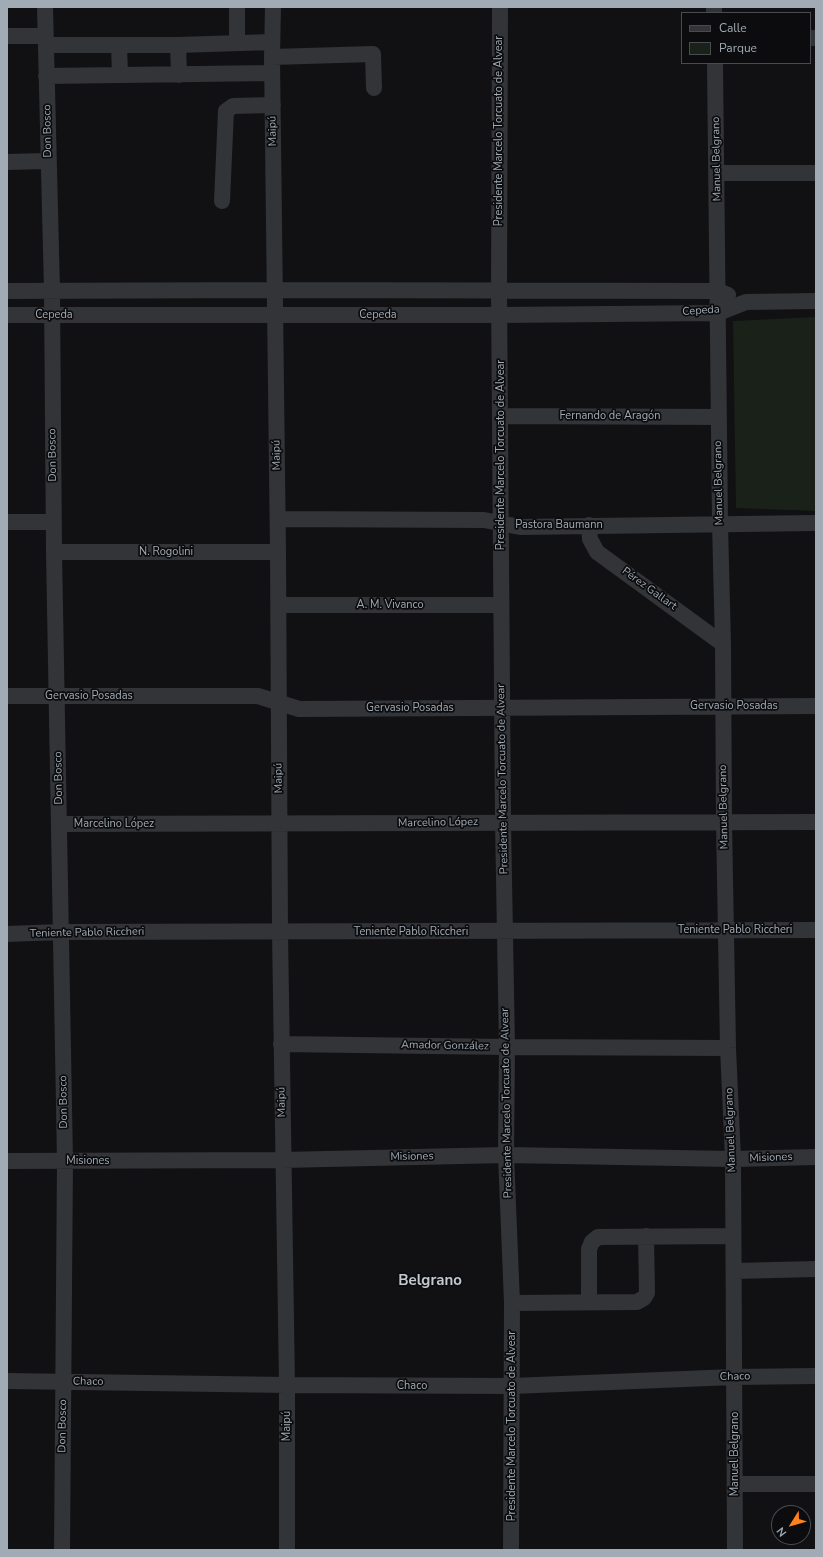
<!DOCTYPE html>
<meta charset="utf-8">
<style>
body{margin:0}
#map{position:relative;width:823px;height:1557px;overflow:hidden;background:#111113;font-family:"Nunito Sans",sans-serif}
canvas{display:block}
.frame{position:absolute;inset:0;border:8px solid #a1abb5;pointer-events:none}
.legend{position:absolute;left:681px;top:12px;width:130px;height:52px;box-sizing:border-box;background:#0c0c0e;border:1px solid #484c51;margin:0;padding:5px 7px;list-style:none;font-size:12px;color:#a1abb5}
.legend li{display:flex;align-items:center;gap:8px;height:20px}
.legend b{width:20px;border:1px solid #484c51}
.north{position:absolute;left:771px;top:1505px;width:40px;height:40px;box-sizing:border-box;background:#0c0c0e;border:1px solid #484c51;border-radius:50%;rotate:233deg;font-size:11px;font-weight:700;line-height:16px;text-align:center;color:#a1abb5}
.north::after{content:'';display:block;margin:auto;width:14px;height:18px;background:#ff811d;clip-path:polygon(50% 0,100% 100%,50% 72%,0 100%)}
</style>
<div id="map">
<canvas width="823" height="1557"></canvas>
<div class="frame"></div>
<ul class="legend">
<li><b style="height:5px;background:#323438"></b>Calle</li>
<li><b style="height:11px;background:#192119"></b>Parque</li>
</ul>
<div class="north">N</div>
</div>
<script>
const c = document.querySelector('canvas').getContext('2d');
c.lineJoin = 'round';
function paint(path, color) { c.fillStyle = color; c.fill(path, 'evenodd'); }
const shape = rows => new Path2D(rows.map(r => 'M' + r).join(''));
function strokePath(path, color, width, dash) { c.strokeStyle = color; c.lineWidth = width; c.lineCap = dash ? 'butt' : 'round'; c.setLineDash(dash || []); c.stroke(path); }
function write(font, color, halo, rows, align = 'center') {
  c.font = font + ' "Nunito Sans",sans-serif'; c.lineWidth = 3.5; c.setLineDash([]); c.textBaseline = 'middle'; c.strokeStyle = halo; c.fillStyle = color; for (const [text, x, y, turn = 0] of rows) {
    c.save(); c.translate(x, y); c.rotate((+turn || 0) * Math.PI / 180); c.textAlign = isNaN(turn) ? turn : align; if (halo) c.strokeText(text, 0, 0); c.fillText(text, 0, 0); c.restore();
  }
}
const green = shape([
 [816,317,816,511,736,508,733,321]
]);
const minor = shape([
 [45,7,52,291,54,552,65,1161,62,1550],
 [237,7,237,42],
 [273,7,272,57,278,552,280,932,287,1385,287,1550],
 [500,7,499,292,503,822,507,1047,506,1155,512,1303,511,1550],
 [714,7,714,13],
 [7,36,45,36],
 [810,38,816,38],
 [46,45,178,45,272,42],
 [119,45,120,75],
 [178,45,179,75],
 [272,57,373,54,374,88],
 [715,63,720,524,723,644,724,822,728,1048,733,1159,735,1550],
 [46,76,272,73],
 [7,162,48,161],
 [717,173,816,173],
 [222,201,226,111,233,106,273,105],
 [7,291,275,290,718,291,728,295],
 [7,315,500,315,718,313,746,302,816,301],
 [501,416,718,417],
 [278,519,484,520,520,527,816,523],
 [7,522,53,522],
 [589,525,590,539,597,552,723,644],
 [54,552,278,552],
 [279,605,501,605],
 [7,696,258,696,299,709,816,706],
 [59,824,816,822],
 [7,934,60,932,816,930],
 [281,1044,507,1047,728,1048],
 [7,1161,282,1160,506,1155,733,1159,816,1157],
 [734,1271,816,1269],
 [589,1302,589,1249,592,1242,598,1237,733,1236],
 [512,1303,637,1302,644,1298,647,1293,646,1236],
 [7,1381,287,1385,512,1386,734,1377,816,1376],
 [736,1484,816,1484]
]);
const streetNames = [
 ["Don Bosco",48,131,-91],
 ["Maipú",273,131,-91],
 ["Presidente Marcelo Torcuato de Alvear",499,131,-90],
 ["Manuel Belgrano",717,159,-91],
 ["Cepeda",701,311,-4],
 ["Cepeda",54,315],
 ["Cepeda",378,315],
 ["Fernando de Aragón",610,416],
 ["Don Bosco",53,455,-91],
 ["Maipú",277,455,-91],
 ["Presidente Marcelo Torcuato de Alvear",501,455,-90],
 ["Manuel Belgrano",719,483,-91],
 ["Pastora Baumann",559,525],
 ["N. Rogolini",166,552],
 ["Pérez Gallart",649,589,36],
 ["A. M. Vivanco",390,605],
 ["Gervasio Posadas",89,696],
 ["Gervasio Posadas",734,706],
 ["Gervasio Posadas",410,708],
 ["Don Bosco",59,778,-91],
 ["Maipú",279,778,-91],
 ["Presidente Marcelo Torcuato de Alvear",503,779,-91],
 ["Manuel Belgrano",724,807,-91],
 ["Marcelino López",438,823,-1],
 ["Marcelino López",114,824],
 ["Teniente Pablo Riccheri",735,930],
 ["Teniente Pablo Riccheri",411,932],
 ["Teniente Pablo Riccheri",87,933,-1],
 ["Amador González",445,1046,1],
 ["Don Bosco",64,1102,-91],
 ["Maipú",282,1102,-91],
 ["Presidente Marcelo Torcuato de Alvear",507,1103,-91],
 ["Manuel Belgrano",731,1130,-92],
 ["Misiones",412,1157,-1],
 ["Misiones",771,1158,-2],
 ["Misiones",88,1161],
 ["Chaco",735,1377,-1],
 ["Chaco",88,1382,1],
 ["Chaco",412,1386],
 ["Don Bosco",63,1426,-89],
 ["Maipú",287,1426,-90],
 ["Presidente Marcelo Torcuato de Alvear",512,1426,-90],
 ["Manuel Belgrano",735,1454,-90]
];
const districtNames = [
 ["Belgrano",430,1281]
];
paint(green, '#192119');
strokePath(minor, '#323438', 16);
write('11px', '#a1abb5', '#0c0c0e', streetNames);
write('bold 15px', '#c2c9d0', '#0c0c0e', districtNames);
</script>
